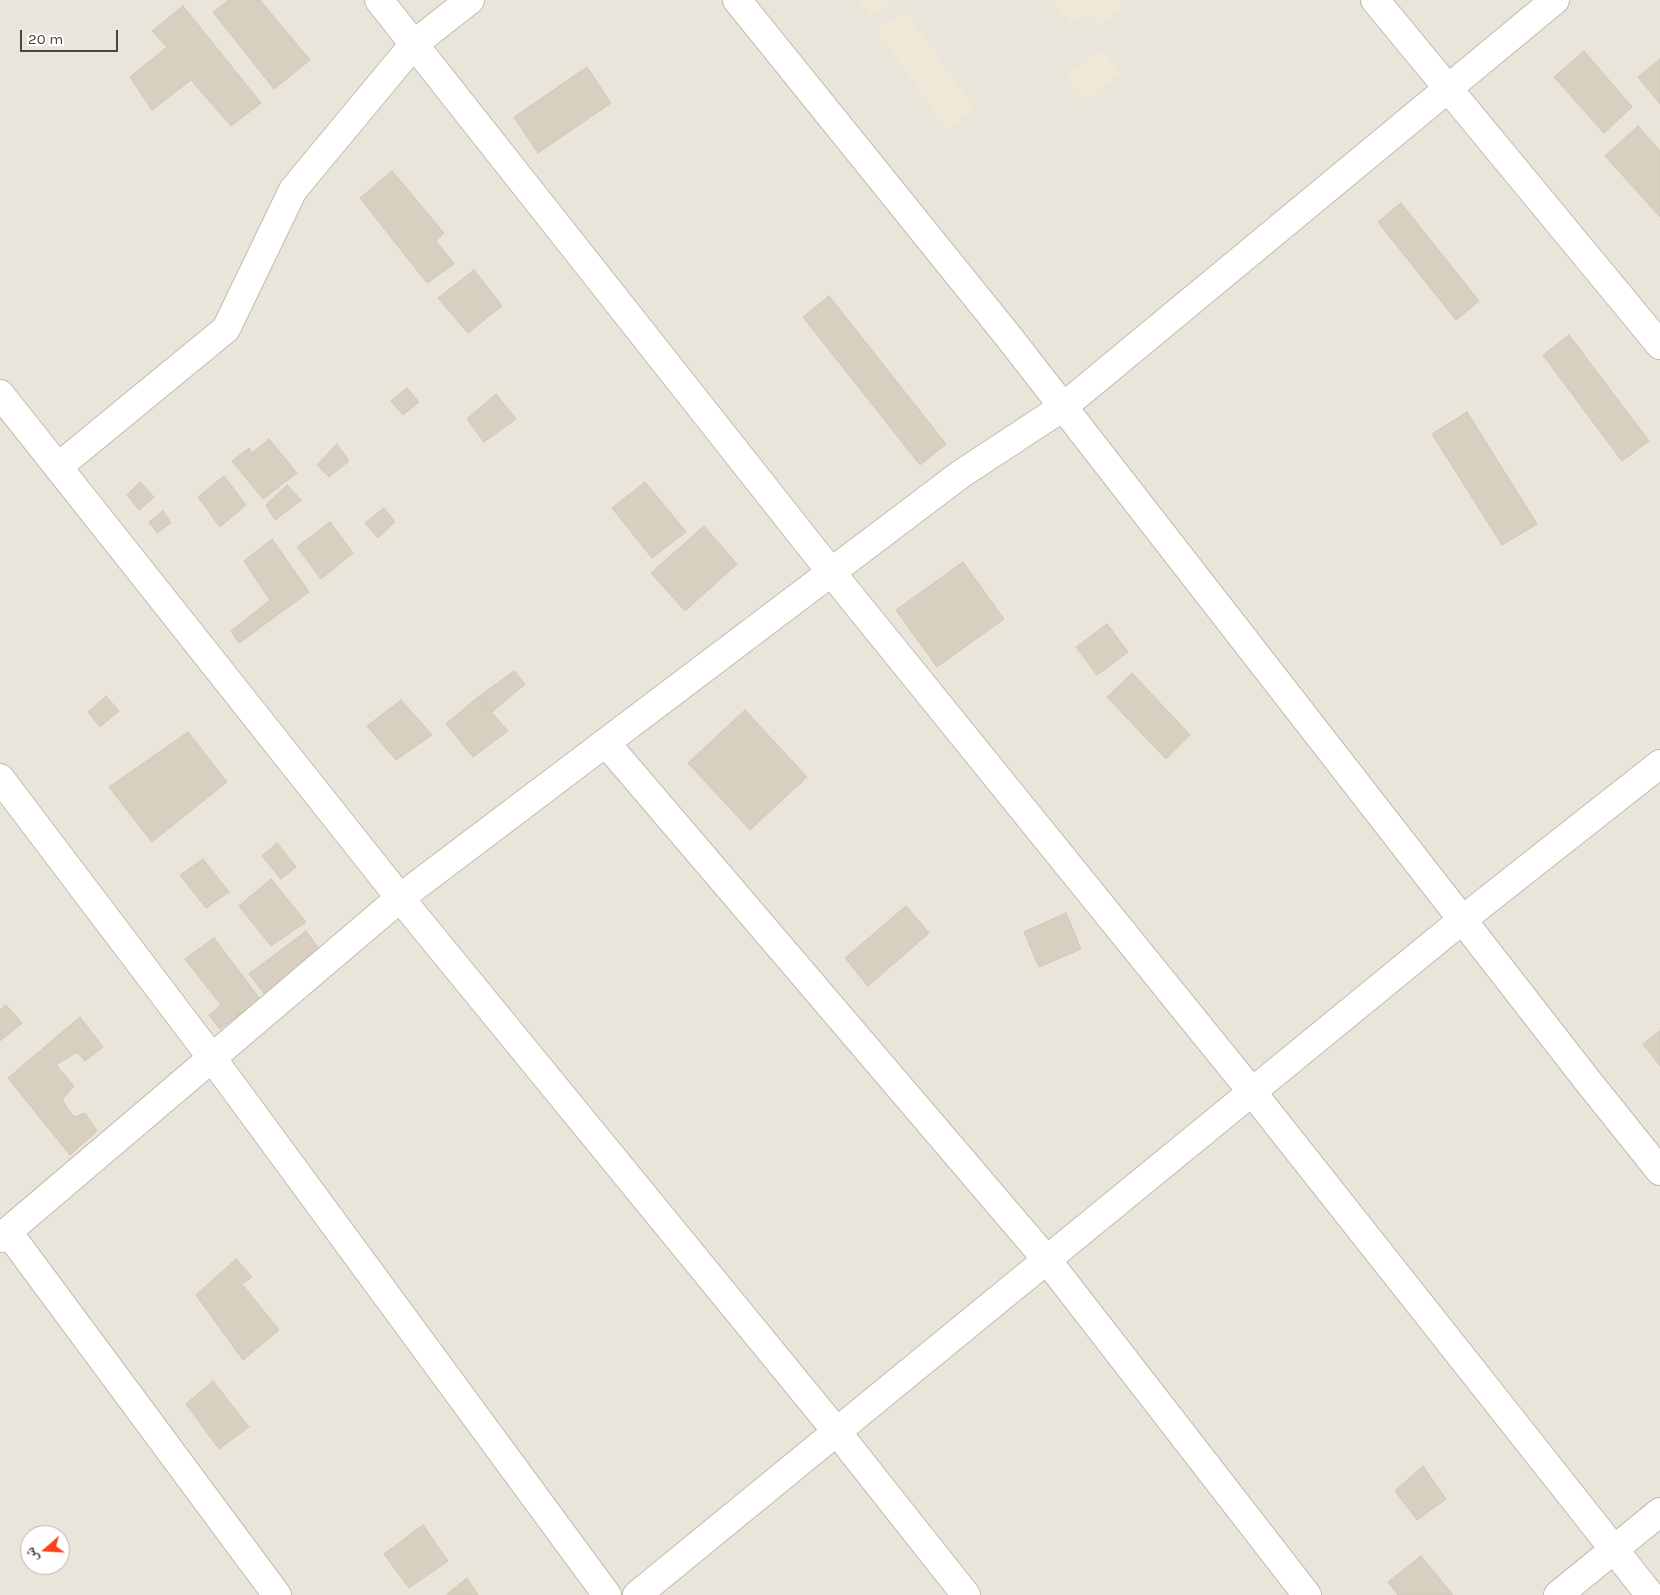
<!DOCTYPE html>
<meta charset="utf-8">
<style>
body{margin:0}
#map{position:relative;width:1660px;height:1595px;overflow:hidden;background:#f6f3ec;font-family:Karla,"Noto Naskh Arabic",sans-serif}
canvas{display:block}
.north{position:absolute;left:20px;top:1525px;width:50px;height:50px;box-sizing:border-box;background:#fff;border:1px solid #b7b4b0;border-radius:50%;rotate:251deg;font-size:14px;font-weight:700;line-height:20px;text-align:center;color:#4b4439}
.north::after{content:'';display:block;margin:auto;width:18px;height:22px;background:#fc3f1d;clip-path:polygon(50% 0,100% 100%,50% 72%,0 100%)}
.scale{position:absolute;left:20px;top:30px;width:98px;height:22px;box-sizing:border-box;border:2px solid #4b4439;border-top:0;padding-left:6px;font-size:15px;line-height:18px;white-space:nowrap;color:#4b4439;-webkit-text-stroke:4px #fff;paint-order:stroke}
</style>
<div id="map">
<canvas width="1660" height="1595"></canvas>
<div class="north">ش</div>
<div class="scale">20 m</div>
</div>
<script>
const c = document.querySelector('canvas').getContext('2d');
c.lineJoin = 'round';
function paint(path, color) { c.fillStyle = color; c.fill(path, 'evenodd'); }
const shape = rows => new Path2D(rows.map(r => 'M' + r).join(''));
function strokePath(path, color, width, dash) { c.strokeStyle = color; c.lineWidth = width; c.lineCap = dash ? 'butt' : 'round'; c.setLineDash(dash || []); c.stroke(path); }
const residential = shape([
 [0,0,1660,0,1660,1595,0,1595],
 [30,1535,60,1535,60,1565,30,1565]
]);
const education = shape([
 [859,0,892,0,870,16],
 [1051,0,1117,0,1123,8,1100,25,1089,11,1070,25],
 [905,10,975,109,947,130,877,30],
 [1102,49,1120,74,1084,100,1067,75]
]);
const building = shape([
 [229,0,260,0,310,60,274,89,213,12,229,0],
 [183,6,261,103,231,126,191,80,152,110,130,77,167,47,152,31,183,6],
 [1584,51,1632,107,1604,133,1554,77,1584,51],
 [1660,59,1660,104,1638,77,1660,59],
 [587,67,611,103,538,153,514,117,587,67],
 [1638,126,1660,151,1660,217,1605,156,1638,126],
 [392,171,444,233,436,241,454,264,427,283,360,198,392,171],
 [1401,203,1479,301,1456,320,1378,222,1401,203],
 [474,270,502,306,468,333,438,298,474,270],
 [829,296,946,444,920,465,803,317,829,296],
 [1569,335,1649,441,1622,461,1543,355,1569,335],
 [407,388,419,402,403,415,391,401,407,388],
 [496,394,516,419,484,442,467,419,496,394],
 [1467,412,1537,524,1502,545,1432,434,1467,412],
 [269,439,297,473,263,499,232,461,249,448,252,453,269,439],
 [337,444,349,461,329,477,317,465,337,444],
 [224,476,246,505,220,527,198,497,224,476],
 [140,482,154,497,139,510,127,495,140,482],
 [645,482,686,532,652,558,612,508,645,482],
 [287,485,301,500,275,520,266,505,287,485],
 [384,508,395,522,378,538,365,523,384,508],
 [163,511,171,523,157,533,149,522,163,511],
 [330,522,353,553,321,579,297,547,330,522],
 [704,526,737,564,685,611,651,573,704,526],
 [272,539,309,592,239,643,231,631,270,600,244,561,272,539],
 [963,562,1004,619,937,667,896,610,963,562],
 [1107,624,1128,652,1097,675,1076,647,1107,624],
 [514,671,525,684,492,712,478,697,514,671],
 [1132,673,1190,735,1166,759,1107,697,1132,673],
 [106,696,119,711,100,727,88,712,106,696],
 [478,697,508,731,473,757,446,724,478,697],
 [401,700,432,735,396,760,367,726,401,700],
 [745,710,807,777,750,830,688,763,745,710],
 [188,732,227,782,152,842,109,787,188,732],
 [277,843,296,867,281,879,262,856,277,843],
 [203,859,229,892,206,908,180,875,203,859],
 [271,879,306,922,271,946,239,906,271,879],
 [906,906,929,933,868,986,845,958,906,906],
 [1066,913,1081,949,1039,967,1024,932,1066,913],
 [306,931,322,953,267,997,249,974,306,931],
 [214,938,260,999,220,1029,209,1015,221,1005,185,959,214,938],
 [6,1005,22,1023,0,1041,0,1010,6,1005],
 [80,1017,103,1047,85,1061,77,1052,56,1065,74,1086,62,1100,74,1117,85,1113,97,1131,70,1155,8,1078,80,1017],
 [1660,1031,1660,1066,1643,1044,1660,1031],
 [236,1259,252,1277,242,1284,279,1330,243,1360,196,1295,236,1259],
 [213,1381,249,1427,219,1449,186,1404,213,1381],
 [1423,1466,1446,1499,1417,1520,1395,1491,1423,1466],
 [423,1525,448,1561,409,1588,384,1554,423,1525],
 [1421,1556,1453,1595,1398,1595,1388,1582,1421,1556],
 [467,1578,478,1595,447,1595,447,1594,467,1578]
]);
const minor = shape([
 [379,0,831,572,1252,1092,1650,1595],
 [1375,0,1660,345],
 [0,394,400,898,837,1432,966,1595],
 [58,467,226,329,293,190,414,44,470,0],
 [606,743,1047,1260,1307,1595],
 [0,778,212,1058,607,1595],
 [8,1232,277,1595],
 [0,1238,400,898,961,474,1063,407,1555,0],
 [637,1595,1462,920,1660,764],
 [1558,1595,1660,1512]
]);
const tertiary = shape([
 [737,0,1008,336,1587,1080,1660,1171]
]);
paint(residential, '#eae5da');
paint(education, '#efe8d6');
paint(building, '#d8cfc1');
strokePath(building, '#d3c7b4', 1);
strokePath(minor, '#c2bbae', 30);
strokePath(tertiary, '#c2bbae', 30);
strokePath(minor, '#fff', 28);
strokePath(tertiary, '#fff', 28);
</script>
